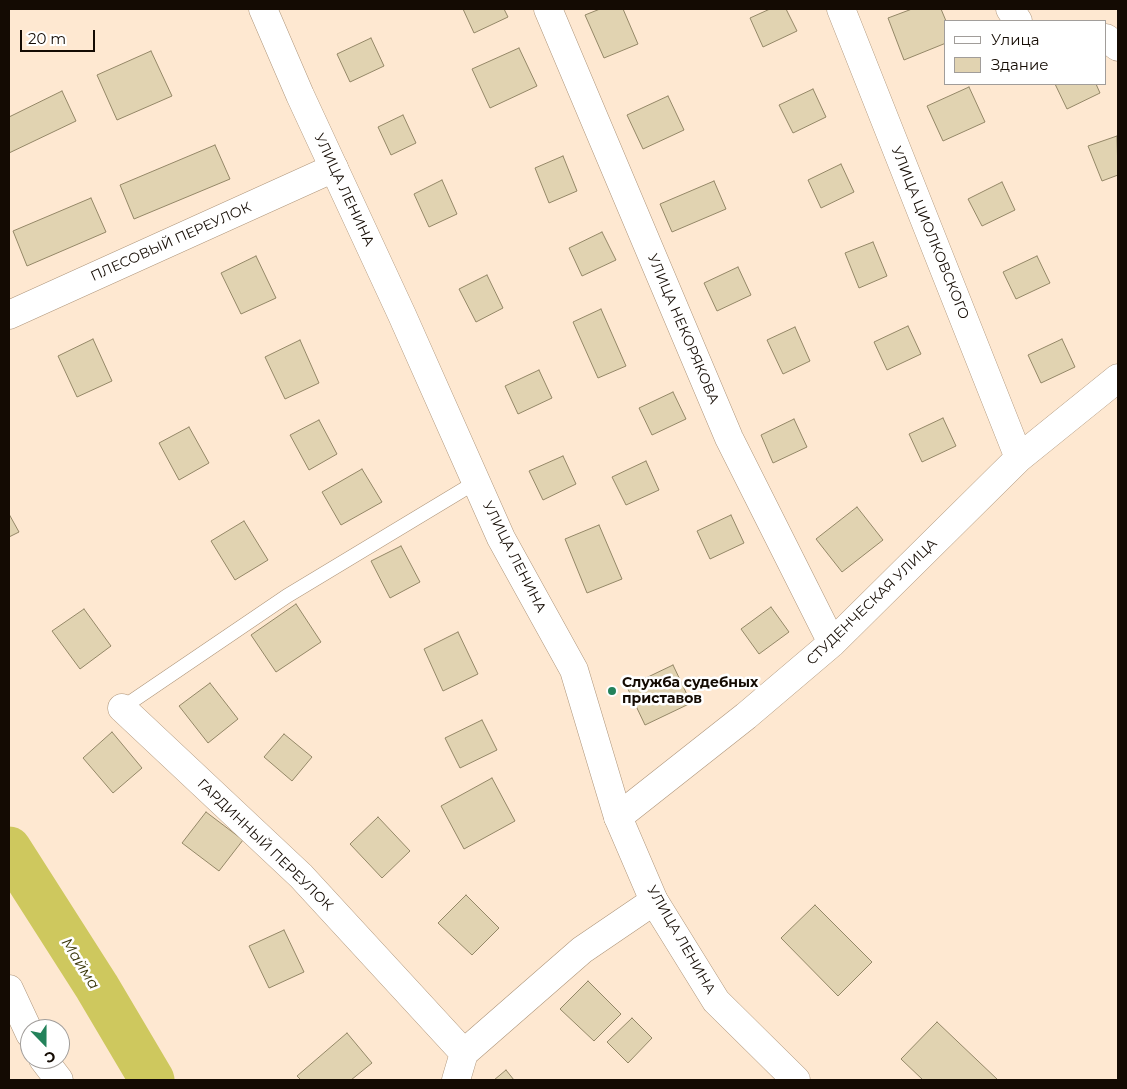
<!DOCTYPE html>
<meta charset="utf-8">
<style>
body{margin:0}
#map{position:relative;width:1127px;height:1089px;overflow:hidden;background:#fee8d1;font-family:Montserrat,sans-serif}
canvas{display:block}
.frame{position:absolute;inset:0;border:10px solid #140b03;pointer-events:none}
.legend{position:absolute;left:944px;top:20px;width:162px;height:65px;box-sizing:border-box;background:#fff;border:1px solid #a19d9a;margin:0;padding:6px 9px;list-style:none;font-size:15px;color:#140b03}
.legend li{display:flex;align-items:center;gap:10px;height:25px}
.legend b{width:25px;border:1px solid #a19d9a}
.north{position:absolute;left:20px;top:1019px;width:50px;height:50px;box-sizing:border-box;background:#fff;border:1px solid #a19d9a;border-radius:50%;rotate:158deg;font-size:14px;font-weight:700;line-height:20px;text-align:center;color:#140b03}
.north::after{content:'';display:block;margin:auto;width:18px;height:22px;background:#23825a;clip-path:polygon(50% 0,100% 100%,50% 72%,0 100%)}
.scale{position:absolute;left:20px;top:30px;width:75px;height:22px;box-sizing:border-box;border:2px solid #140b03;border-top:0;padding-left:6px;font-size:15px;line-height:18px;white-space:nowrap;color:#140b03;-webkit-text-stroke:4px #fff;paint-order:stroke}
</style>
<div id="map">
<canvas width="1127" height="1089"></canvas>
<div class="frame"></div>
<ul class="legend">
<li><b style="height:6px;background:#fff"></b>Улица</li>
<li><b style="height:14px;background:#e1d3b1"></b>Здание</li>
</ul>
<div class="north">С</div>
<div class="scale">20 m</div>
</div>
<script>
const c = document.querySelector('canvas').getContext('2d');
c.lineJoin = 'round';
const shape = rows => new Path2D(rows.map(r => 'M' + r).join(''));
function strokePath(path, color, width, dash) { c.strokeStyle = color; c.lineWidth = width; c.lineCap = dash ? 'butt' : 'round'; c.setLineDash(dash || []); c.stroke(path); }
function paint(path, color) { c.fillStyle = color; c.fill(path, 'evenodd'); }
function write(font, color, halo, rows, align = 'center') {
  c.font = font + ' Montserrat,sans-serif'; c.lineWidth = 5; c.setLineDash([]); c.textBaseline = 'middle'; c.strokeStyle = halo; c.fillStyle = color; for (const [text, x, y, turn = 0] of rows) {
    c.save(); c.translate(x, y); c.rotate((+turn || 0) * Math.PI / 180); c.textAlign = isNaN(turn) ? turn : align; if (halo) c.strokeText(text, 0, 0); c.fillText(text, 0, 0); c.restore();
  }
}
const river = shape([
 [9,849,97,987,152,1080]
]);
const building = shape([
 [463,9,504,9,508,17,474,33,463,9],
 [600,9,623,9,638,44,604,58,585,15,600,9],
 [770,9,786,9,797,31,763,47,750,18,770,9],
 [912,9,941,9,946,21,946,43,904,60,888,18,912,9],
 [371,38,384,66,350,82,337,54,371,38],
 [519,48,537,86,490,108,472,69,519,48],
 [151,51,172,96,117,120,97,75,151,51],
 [1055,84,1096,84,1100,93,1067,109,1055,84],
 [969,87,985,122,943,141,927,106,969,87],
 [813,89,826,117,793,133,779,105,813,89],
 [62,91,76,121,9,153,9,117,62,91],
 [668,96,684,130,643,149,627,115,668,96],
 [403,115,416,143,391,155,378,127,403,115],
 [1117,136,1118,175,1102,181,1088,146,1117,136],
 [215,145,230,179,134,219,120,185,215,145],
 [563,156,577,191,549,203,535,168,563,156],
 [841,164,854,192,821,208,808,180,841,164],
 [442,180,457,214,429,227,414,194,442,180],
 [714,181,726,209,672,232,660,204,714,181],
 [1002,182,1015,210,982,226,968,199,1002,182],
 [91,198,106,232,27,266,13,231,91,198],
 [602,232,616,260,582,276,569,248,602,232],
 [873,242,887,276,859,288,845,253,873,242],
 [256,256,276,298,241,314,221,273,256,256],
 [1037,256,1050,283,1016,299,1003,272,1037,256],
 [738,267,751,295,717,311,704,283,738,267],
 [487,275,503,308,476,322,459,289,487,275],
 [601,309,626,366,598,378,573,322,601,309],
 [908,326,921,354,887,370,874,342,908,326],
 [795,327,810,361,783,374,767,340,795,327],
 [93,339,112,381,77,397,58,356,93,339],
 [1062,339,1075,367,1041,383,1028,355,1062,339],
 [300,340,319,383,285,399,265,357,300,340],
 [539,370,552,398,518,414,505,386,539,370],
 [673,392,686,419,652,435,639,408,673,392],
 [943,418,956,446,922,462,909,434,943,418],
 [794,419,807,447,773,463,761,435,794,419],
 [319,420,337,454,309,470,290,435,319,420],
 [189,427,209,463,179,480,159,443,189,427],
 [563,456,576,484,543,500,529,471,563,456],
 [646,461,659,490,626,505,612,477,646,461],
 [362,469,382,502,341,525,322,492,362,469],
 [857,507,883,540,842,572,816,539,857,507],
 [9,514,19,532,9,537,9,514],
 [731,515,744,543,710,559,697,531,731,515],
 [244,521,268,560,235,580,211,541,244,521],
 [599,525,622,579,587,593,565,539,599,525],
 [401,546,420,582,390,598,371,561,401,546],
 [296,604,321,642,276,672,251,635,296,604],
 [771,607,789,632,759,654,741,629,771,607],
 [84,609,111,646,80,669,52,631,84,609],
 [458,632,478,674,443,691,424,649,458,632],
 [673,665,691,703,645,725,627,687,673,665],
 [210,683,238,719,208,743,179,706,210,683],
 [482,720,497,750,460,768,445,738,482,720],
 [112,732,142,768,113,793,83,758,112,732],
 [284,734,312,757,292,781,264,757,284,734],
 [492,778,515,821,464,849,441,806,492,778],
 [206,812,243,840,219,871,182,843,206,812],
 [378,817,410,851,382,878,350,844,378,817],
 [466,895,499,928,472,955,438,923,466,895],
 [815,905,872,962,838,996,781,938,815,905],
 [284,930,304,972,269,988,249,946,284,930],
 [588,981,621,1014,594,1041,560,1009,588,981],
 [632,1018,652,1038,628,1063,607,1042,632,1018],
 [937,1022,998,1080,923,1080,901,1059,937,1022],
 [347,1033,372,1063,351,1080,301,1080,297,1076,347,1033],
 [506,1070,514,1080,494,1080,506,1070]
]);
const service = shape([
 [122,708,287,596,476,482]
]);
const minor = shape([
 [548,9,729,438,832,643],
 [841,9,1019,458],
 [1010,9,1018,21],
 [1106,38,1118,47],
 [9,315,334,168],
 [122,708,301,876,464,1053],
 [618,817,746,716,832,643,1019,458,1118,378],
 [9,989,30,1034],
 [43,1059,59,1080],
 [456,1080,464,1053,582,950,654,901]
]);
const tertiary = shape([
 [263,9,300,95,402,315,501,538,574,670,618,817,654,901,716,1001,796,1080]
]);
const markers = [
 [612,691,5,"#23825a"]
];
const streetNames = [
 ["УЛИЦА ЛЕНИНА",344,190,65],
 ["УЛИЦА ЦИОЛКОВСКОГО",930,233,68],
 ["ПЛЕСОВЫЙ ПЕРЕУЛОК",171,242,-24],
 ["УЛИЦА НЕКОРЯКОВА",683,329,67],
 ["УЛИЦА ЛЕНИНА",514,557,63],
 ["СТУДЕНЧЕСКАЯ УЛИЦА",872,602,-44],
 ["ГАРДИННЫЙ ПЕРЕУЛОК",265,845,44],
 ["УЛИЦА ЛЕНИНА",681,940,60]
];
const poiNames = [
 ["Служба судебных",622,683],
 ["приставов",622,699]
];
const waterNames = [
 ["Майма",80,964,58]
];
strokePath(river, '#cec85e', 45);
paint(building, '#e1d3b1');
strokePath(building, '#948767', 1);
strokePath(service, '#ae957a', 15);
strokePath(minor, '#ae957a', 29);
strokePath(tertiary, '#ae957a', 29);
strokePath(service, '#fff', 14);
strokePath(minor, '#fff', 28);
strokePath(tertiary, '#fff', 28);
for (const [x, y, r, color] of markers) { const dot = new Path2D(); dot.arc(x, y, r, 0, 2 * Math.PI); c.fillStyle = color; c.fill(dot); strokePath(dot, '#fff', 2); }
write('14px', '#140b03', '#fff', streetNames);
write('bold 14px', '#140b03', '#fff', poiNames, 'left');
write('italic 15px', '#393608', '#fff', waterNames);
</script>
